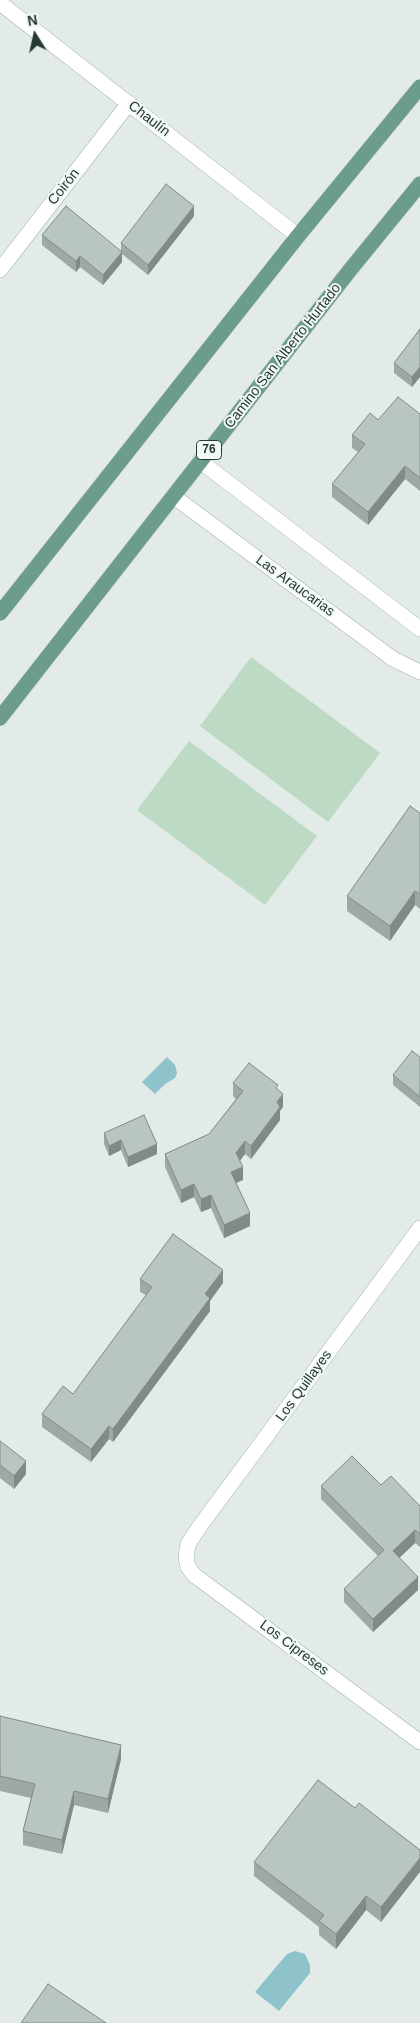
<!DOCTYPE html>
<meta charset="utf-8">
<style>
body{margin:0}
#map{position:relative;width:420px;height:2023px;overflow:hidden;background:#e2ebe7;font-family:Arial,sans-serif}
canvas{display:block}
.north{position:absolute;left:10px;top:10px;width:50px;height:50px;-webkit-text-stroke:4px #f2f8f5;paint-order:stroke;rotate:350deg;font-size:14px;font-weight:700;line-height:20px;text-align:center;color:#243a34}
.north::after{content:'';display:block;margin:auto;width:18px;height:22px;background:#243a34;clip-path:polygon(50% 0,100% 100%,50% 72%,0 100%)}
</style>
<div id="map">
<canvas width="420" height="2023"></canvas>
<div class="north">N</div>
</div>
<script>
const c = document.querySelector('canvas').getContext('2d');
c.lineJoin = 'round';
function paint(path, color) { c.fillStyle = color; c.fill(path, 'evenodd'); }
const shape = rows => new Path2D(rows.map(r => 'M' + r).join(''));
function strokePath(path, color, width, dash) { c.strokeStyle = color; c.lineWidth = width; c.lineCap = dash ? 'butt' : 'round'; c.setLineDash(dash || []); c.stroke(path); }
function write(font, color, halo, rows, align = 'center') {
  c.font = font + ' Arial,sans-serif'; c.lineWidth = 4; c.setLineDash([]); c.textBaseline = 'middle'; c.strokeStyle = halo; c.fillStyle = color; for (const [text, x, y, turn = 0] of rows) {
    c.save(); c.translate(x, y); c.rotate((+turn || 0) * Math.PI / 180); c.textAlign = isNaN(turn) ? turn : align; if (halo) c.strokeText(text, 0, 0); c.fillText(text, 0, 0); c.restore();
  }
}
const green = shape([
 [251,657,380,753,328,822,200,726],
 [189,741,317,836,265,905,137,810]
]);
const water = shape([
 [167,1057,175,1065,177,1073,175,1078,165,1084,155,1094,142,1082],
 [295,1951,305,1954,310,1965,310,1973,279,2011,255,1992,287,1954]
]);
const street = shape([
 [0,3,298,236],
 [0,270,129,103],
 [200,461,420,629],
 [173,496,393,659,420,672],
 [420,1228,200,1526,188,1544,186,1557,188,1567,194,1575,420,1742]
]);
const primary = shape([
 [0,613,298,236,420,87],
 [0,718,350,270,420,184]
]);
const wall = shape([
 [194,216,148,275,122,254,122,262,103,285,80,267,76,272,42,245,42,235,121,250,121,243],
 [420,329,420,377,412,387,394,373,394,363],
 [420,414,420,491,405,479,368,525,332,497,332,484,358,452,352,448,352,435,378,420],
 [420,813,420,909,415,905,390,941,347,911,347,896],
 [420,1057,420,1107,393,1085,393,1075],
 [233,1083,278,1090,283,1107,280,1111,280,1120,251,1159,245,1154,240,1160,243,1180,236,1183,250,1226,224,1238,211,1208,201,1212,194,1197,181,1203,165,1167,165,1154,209,1134,236,1099,233,1096],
 [104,1133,157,1154,128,1167,121,1150,109,1156,104,1144],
 [140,1279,223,1283,210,1301,210,1311,113,1442,109,1439,91,1462,42,1427,42,1414,73,1394,146,1295,140,1292],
 [0,1441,26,1474,14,1489,0,1478],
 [381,1485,420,1506,420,1547,415,1543,399,1558,418,1590,373,1632,344,1602,344,1589,378,1556,321,1499,321,1486],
 [0,1716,121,1759,108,1813,74,1805,62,1854,23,1845,23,1831,31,1798,0,1791],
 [355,1808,420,1850,381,1922,366,1910,336,1949,319,1935,319,1927,254,1876,254,1862]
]);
const shadedWall = shape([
 [194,206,194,216,148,275,148,265],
 [122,252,122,262,103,285,103,275],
 [80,256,80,267,76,272,76,261],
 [420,367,420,377,412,387,412,377],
 [405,466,405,479,368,525,368,512],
 [415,891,415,905,390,941,390,926],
 [283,1094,283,1107,280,1111,280,1120,251,1159,251,1146,277,1102],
 [121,1140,121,1150,109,1156,109,1146],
 [245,1141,245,1154,236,1166,236,1153],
 [157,1144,157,1154,128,1167,128,1157],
 [243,1167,243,1180,231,1185,231,1172],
 [194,1184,194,1197,181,1203,181,1190],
 [211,1195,211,1208,201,1212,201,1199],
 [250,1213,250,1226,224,1238,224,1225],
 [223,1270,223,1283,210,1301,210,1311,113,1442,113,1429,205,1294],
 [109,1426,109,1439,91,1462,91,1449],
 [26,1461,26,1474,14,1489,14,1476],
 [415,1530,415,1543,393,1564,393,1551],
 [418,1577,418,1590,373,1632,373,1619],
 [121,1745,121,1759,108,1813,108,1799],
 [74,1791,74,1805,62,1854,62,1840],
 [420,1858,420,1872,381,1922,381,1907],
 [366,1896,366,1910,336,1949,336,1934]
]);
const building = shape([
 [166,184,194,206,148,265,121,243,166,184],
 [66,206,122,252,103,275,80,256,76,261,42,235,66,206],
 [420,329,420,367,412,377,394,363,420,329],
 [398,397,420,414,420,478,405,466,368,512,332,484,365,444,352,435,370,413,378,420,398,397],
 [410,806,420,813,420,894,415,891,390,926,347,896,410,806],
 [412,1051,420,1057,420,1097,393,1075,412,1051],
 [249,1063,278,1085,276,1088,283,1094,277,1102,280,1107,251,1146,245,1141,236,1153,243,1167,231,1172,250,1213,224,1225,211,1195,201,1199,194,1184,181,1190,165,1154,209,1134,243,1091,233,1083,249,1063],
 [144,1115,157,1144,128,1157,121,1140,109,1146,104,1133,144,1115],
 [173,1234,223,1270,205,1294,210,1298,113,1429,109,1426,91,1449,42,1414,63,1386,73,1394,152,1287,140,1279,173,1234],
 [0,1441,26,1461,14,1476,0,1465,0,1441],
 [352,1456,381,1485,391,1476,420,1506,420,1534,415,1530,393,1551,418,1577,373,1619,344,1589,384,1550,321,1486,352,1456],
 [0,1716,121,1745,108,1799,74,1791,62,1840,23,1831,35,1784,0,1776,0,1716],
 [318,1780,355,1808,359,1803,420,1850,420,1858,381,1907,366,1896,336,1934,319,1921,324,1915,254,1862,318,1780],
 [48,1984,106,2023,21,2023,48,1984]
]);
const shields = [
 [209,450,25]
];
const shieldNames = [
 ["76",209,450]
];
const streetNames = [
 ["Chaulín",149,119,38],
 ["Coirón",64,187,-52],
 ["Camino San Alberto Hurtado",283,356,-52],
 ["Las Araucarias",295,586,36],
 ["Los Quillayes",304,1386,-54],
 ["Los Cipreses",294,1648,37]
];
paint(green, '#bddac4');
paint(water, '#8fc3cb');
strokePath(street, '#a5b2ae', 16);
strokePath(primary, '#c2c8c6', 16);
strokePath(street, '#fff', 15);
strokePath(primary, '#6b9c8e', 15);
paint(wall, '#9ea9a5');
paint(shadedWall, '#818a86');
paint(building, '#b8c5c0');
strokePath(building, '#818a86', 1);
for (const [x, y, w] of shields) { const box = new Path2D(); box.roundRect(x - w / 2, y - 9.5, w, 19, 4); c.fillStyle = '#f2f8f5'; c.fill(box); strokePath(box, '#243a34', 1); }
write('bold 12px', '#243a34', null, shieldNames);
write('14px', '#243a34', '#f2f8f5', streetNames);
</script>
